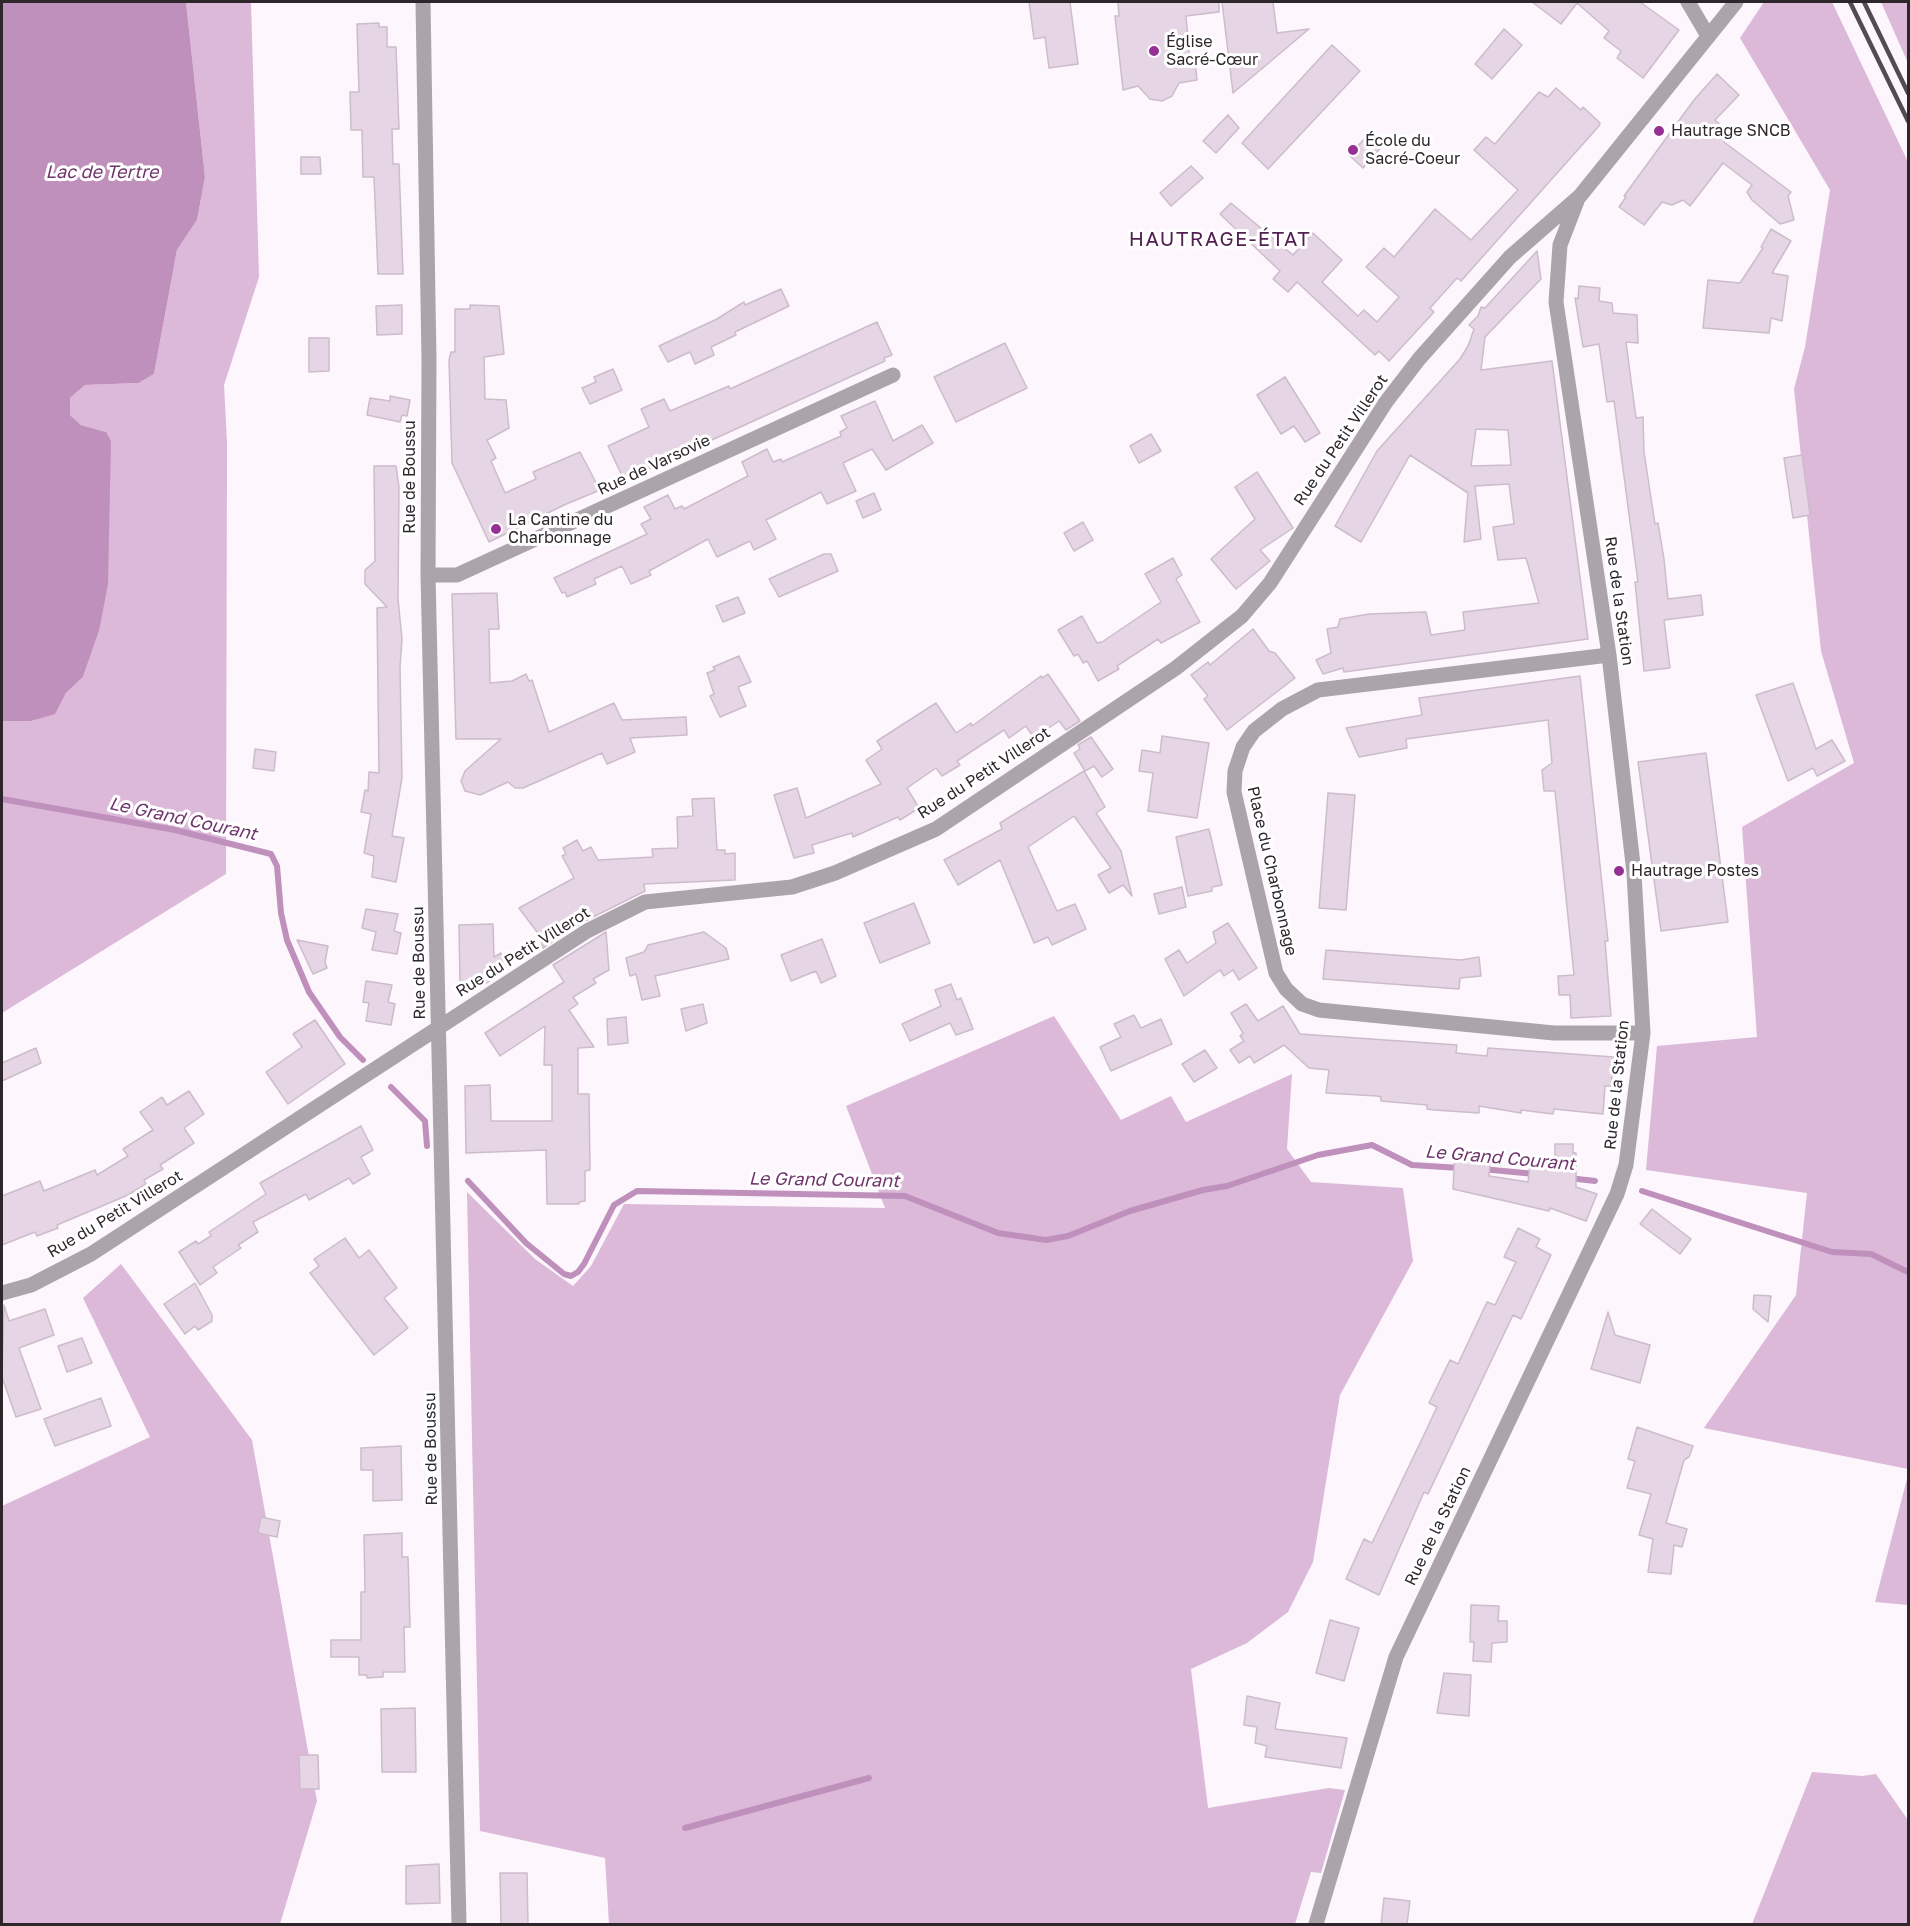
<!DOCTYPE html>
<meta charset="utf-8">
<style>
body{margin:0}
#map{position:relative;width:1910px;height:1926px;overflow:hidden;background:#fdf6fd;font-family:"Golos Text",sans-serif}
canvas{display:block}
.frame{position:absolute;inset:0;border:3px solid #2d272c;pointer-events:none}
</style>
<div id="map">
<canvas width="1910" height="1926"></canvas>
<div class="frame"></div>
</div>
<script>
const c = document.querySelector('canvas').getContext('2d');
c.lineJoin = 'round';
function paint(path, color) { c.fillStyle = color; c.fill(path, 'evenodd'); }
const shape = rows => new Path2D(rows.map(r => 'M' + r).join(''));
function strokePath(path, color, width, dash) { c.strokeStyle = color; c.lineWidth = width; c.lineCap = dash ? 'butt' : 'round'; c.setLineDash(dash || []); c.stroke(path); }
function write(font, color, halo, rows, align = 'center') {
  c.font = font + ' "Golos Text",sans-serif'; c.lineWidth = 6; c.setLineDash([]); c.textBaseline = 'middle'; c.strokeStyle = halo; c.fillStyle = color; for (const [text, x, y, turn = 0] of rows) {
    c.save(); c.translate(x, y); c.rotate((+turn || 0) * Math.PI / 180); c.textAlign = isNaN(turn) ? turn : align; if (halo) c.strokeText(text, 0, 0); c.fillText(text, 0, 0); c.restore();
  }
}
const green = shape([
 [186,2,251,2,259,277,224,385,227,443,226,874,2,1013,2,721,31,721,55,713,66,693,83,677,99,631,106,432,81,425,70,415,70,398,85,385,139,383,154,374,177,250,197,220,205,177],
 [1764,2,1832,2,1908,162,1908,1469,1704,1428,1796,1295,1807,1193,1646,1170,1657,1046,1757,1037,1742,827,1854,763,1821,651,1794,389,1805,347,1830,190,1740,38],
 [1881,2,1908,2,1908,63],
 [1054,1016,1121,1120,1171,1096,1186,1122,1292,1074,1287,1149,1311,1182,1403,1188,1413,1261,1340,1395,1313,1562,1288,1612,1247,1643,1191,1669,1208,1808,1329,1788,1345,1790,1321,1873,1311,1872,1295,1924,609,1924,605,1858,480,1831,467,1192,535,1259,573,1286,591,1266,624,1204,885,1208,846,1106],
 [121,1264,252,1440,317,1801,280,1924,2,1924,2,1506,150,1437,83,1298],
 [1908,1475,1908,1605,1875,1602],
 [1812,1772,1862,1776,1876,1774,1908,1820,1908,1924,1752,1924]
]);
const water = shape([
 [2,2,186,2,205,177,197,220,177,250,154,374,139,383,85,385,70,398,70,415,81,425,106,432,111,441,108,584,99,631,83,677,66,693,55,714,31,721,2,721]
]);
const stream = shape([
 [2,799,175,830,271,854,277,866,281,913,287,940,309,992,340,1037,363,1060],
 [391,1087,425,1121,427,1146],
 [1482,1169,1535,1174],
 [1569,1178,1595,1181],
 [468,1181,526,1243,564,1274,571,1276,578,1272,584,1264,614,1205,637,1191,905,1196,998,1233,1046,1240,1068,1236,1130,1211,1203,1190,1227,1186,1318,1155,1372,1145,1412,1165,1460,1168],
 [1642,1191,1832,1252,1871,1254,1908,1272],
 [685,1828,869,1778]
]);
const building = shape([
 [1029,2,1070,2,1078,64,1049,68,1045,37,1034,39,1029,2],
 [1118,2,1219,2,1219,12,1186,16,1190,62,1195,61,1197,80,1179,83,1172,96,1162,101,1150,99,1138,86,1123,90,1115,16,1119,16,1118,2],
 [1222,2,1273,2,1277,33,1309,29,1233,93,1222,2],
 [1532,2,1640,2,1679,30,1643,78,1617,58,1621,51,1604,38,1609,31,1577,3,1561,24,1532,2],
 [379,23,379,27,387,27,387,47,396,47,399,129,392,129,393,164,399,164,403,274,378,274,374,177,363,177,362,130,351,130,350,92,359,92,357,24,379,23],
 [1504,29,1522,45,1492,79,1475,64,1504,29],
 [1332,45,1360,71,1268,169,1242,143,1332,45],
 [1717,74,1739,95,1715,120,1730,135,1724,142,1791,192,1788,196,1794,220,1780,224,1752,200,1747,192,1752,185,1723,163,1690,206,1683,200,1672,205,1662,202,1644,225,1619,207,1626,197,1624,196,1694,100,1717,74],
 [1556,88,1581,110,1583,107,1600,123,1599,126,1461,281,1457,278,1430,308,1434,312,1389,361,1379,351,1375,355,1297,282,1288,292,1273,279,1280,271,1220,214,1231,203,1293,255,1313,233,1342,260,1322,282,1358,316,1364,310,1377,322,1399,297,1366,267,1384,248,1394,257,1435,209,1471,240,1518,190,1474,150,1486,137,1495,144,1539,92,1548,97,1556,88],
 [1228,115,1239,128,1216,153,1203,141,1228,115],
 [1371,132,1384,144,1363,168,1349,155,1371,132],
 [301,157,320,157,321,174,301,174,301,157],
 [1191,166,1203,178,1171,206,1160,193,1191,166],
 [1771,229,1791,241,1772,273,1788,276,1782,321,1771,318,1769,333,1703,328,1708,280,1740,283,1763,248,1761,247,1771,229],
 [1537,251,1541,279,1485,337,1481,370,1552,361,1588,639,1344,672,1343,668,1323,674,1316,660,1331,653,1327,629,1338,627,1340,619,1369,614,1426,612,1431,635,1465,630,1463,612,1539,603,1526,558,1498,560,1493,527,1514,524,1509,484,1475,486,1481,539,1464,542,1468,493,1410,455,1361,542,1335,526,1377,451,1460,359,1468,346,1474,329,1469,325,1478,316,1481,307,1485,308,1537,251],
 [1476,429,1508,430,1511,465,1471,466,1476,429],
 [1579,286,1600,288,1599,301,1612,303,1613,313,1637,315,1638,343,1626,342,1636,418,1643,417,1644,452,1655,524,1658,523,1664,559,1668,599,1701,595,1703,615,1664,620,1670,668,1644,671,1635,582,1638,582,1614,401,1607,402,1599,344,1583,347,1575,298,1578,299,1579,286],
 [781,289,789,306,735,332,736,335,711,347,714,355,695,364,690,352,668,362,659,346,717,319,744,302,745,305,781,289],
 [402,305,402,334,377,335,376,306,402,305],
 [470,305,499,306,504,354,484,357,485,399,506,400,509,428,487,440,496,458,491,461,505,493,536,479,533,472,580,452,600,490,564,505,489,542,452,463,449,360,451,352,455,352,455,309,470,309,470,305],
 [877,322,892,355,884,358,885,361,624,480,608,446,649,427,641,409,664,399,670,411,729,386,730,389,877,322],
 [309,338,329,338,329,371,309,372,309,338],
 [1005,343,1027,388,956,422,934,377,1005,343],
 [613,369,622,390,590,404,582,388,596,382,594,377,613,369],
 [1285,377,1320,433,1305,442,1294,426,1281,434,1257,395,1285,377],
 [390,396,410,400,407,416,402,415,400,422,367,415,370,398,390,401,390,396],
 [875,401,893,441,922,425,933,443,886,470,872,449,843,463,856,491,827,504,821,492,766,520,776,539,754,550,750,541,717,557,708,539,649,571,651,575,631,584,622,566,594,579,596,584,567,597,565,592,562,593,554,578,647,534,641,524,651,519,644,507,668,495,675,509,682,506,684,509,748,476,742,462,767,449,773,462,781,459,782,462,841,436,840,432,847,428,841,416,875,401],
 [1151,434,1161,451,1139,463,1130,446,1151,434],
 [1802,455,1810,515,1793,518,1784,458,1802,455],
 [374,466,396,466,399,487,398,599,402,639,400,667,402,778,392,836,404,838,396,882,372,877,374,856,364,853,371,814,361,812,365,790,368,791,369,772,379,773,377,608,387,607,365,584,365,570,375,561,374,466],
 [1257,472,1293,528,1260,550,1270,561,1236,589,1211,559,1255,519,1235,487,1257,472],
 [874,493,881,510,863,518,856,501,874,493],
 [1083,522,1093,540,1074,551,1064,533,1083,522],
 [824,554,831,554,838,571,779,597,769,579,824,554],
 [1173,558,1182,575,1176,579,1200,622,1161,643,1158,639,1117,666,1119,669,1098,681,1087,661,1083,663,1078,654,1074,656,1058,630,1082,616,1097,643,1102,642,1161,602,1145,574,1173,558],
 [497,593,499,629,489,629,490,683,512,681,526,674,529,681,532,680,549,732,614,703,622,720,686,717,687,735,630,738,635,752,607,764,602,753,523,788,515,788,508,782,480,795,465,791,461,781,465,771,501,739,456,739,452,594,497,593],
 [738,597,745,613,723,622,716,606,738,597],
 [1253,629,1269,651,1275,653,1295,678,1227,730,1204,699,1208,696,1191,675,1208,662,1210,665,1253,629],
 [739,656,751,682,738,687,746,706,720,717,710,696,714,694,707,673,715,670,713,667,739,656],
 [1048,674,1080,721,1066,730,1059,721,1034,738,1026,726,1009,738,1004,730,957,761,960,765,942,776,936,768,907,788,919,808,900,820,898,817,853,837,852,833,812,845,814,853,794,858,774,795,797,788,806,818,881,784,866,760,882,749,877,741,936,703,956,733,971,723,972,726,1041,676,1042,678,1048,674],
 [1580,676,1608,941,1605,941,1611,1016,1571,1018,1570,995,1559,995,1558,976,1574,975,1555,791,1544,791,1542,770,1552,763,1548,720,1406,739,1407,748,1359,757,1346,728,1422,715,1419,698,1580,676],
 [1793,683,1816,749,1832,740,1845,761,1817,776,1813,768,1788,781,1756,695,1793,683],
 [1162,736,1209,743,1197,818,1148,811,1153,773,1139,771,1142,750,1160,753,1162,736],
 [1091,737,1113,769,1102,777,1094,766,1085,771,1074,753,1080,749,1078,745,1091,737],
 [255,749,276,752,274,771,253,768,255,749],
 [1706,753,1728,922,1661,931,1638,762,1706,753],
 [1084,771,1105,807,1096,813,1121,851,1132,896,1123,885,1109,893,1098,875,1111,868,1074,816,1028,847,1057,911,1075,904,1086,929,1052,945,1048,937,1034,943,1000,860,958,885,944,860,1002,829,1000,823,1084,771],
 [1328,793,1355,795,1346,910,1319,908,1328,793],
 [714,798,717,850,725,850,725,854,735,853,735,880,644,884,645,891,583,922,543,948,540,936,519,908,574,878,562,856,566,854,563,848,577,840,583,851,591,847,598,860,653,857,652,849,678,848,677,817,693,816,692,799,714,798],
 [1209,829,1222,885,1212,887,1212,891,1188,896,1176,837,1209,829],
 [1182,887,1186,907,1159,914,1154,894,1182,887],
 [914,903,930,943,880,963,864,923,914,903],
 [366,909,398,914,394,931,401,933,397,954,372,950,376,932,362,928,366,909],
 [1228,923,1257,968,1239,980,1233,970,1224,976,1220,970,1184,996,1165,959,1179,950,1187,963,1216,943,1213,932,1228,923],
 [493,924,494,957,501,953,504,971,485,984,460,984,459,925,493,924],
 [606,932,609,970,593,979,596,983,573,997,578,1004,569,1010,594,1047,578,1048,578,1094,589,1094,590,1170,585,1171,585,1201,579,1202,579,1204,547,1204,546,1150,466,1153,465,1086,490,1085,491,1121,552,1121,552,1065,544,1065,545,1026,500,1056,485,1033,564,982,553,965,606,932],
 [704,932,726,948,729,959,655,976,660,996,642,1000,636,974,630,976,626,958,644,952,648,945,704,932],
 [822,939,836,976,821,983,816,971,791,981,781,955,822,939],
 [297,940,328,946,325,962,327,968,313,974,297,940],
 [1326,950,1461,960,1479,957,1481,976,1460,978,1459,989,1323,979,1326,950],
 [366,981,392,985,388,1002,395,1004,391,1025,366,1021,369,1003,363,1002,366,981],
 [951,984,957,1000,961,998,973,1029,956,1035,950,1023,910,1041,902,1024,941,1006,935,990,951,984],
 [703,1004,707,1023,686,1031,681,1009,703,1004],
 [1246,1004,1258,1021,1283,1006,1300,1034,1457,1045,1456,1053,1487,1056,1488,1048,1614,1057,1611,1086,1605,1086,1603,1114,1554,1109,1553,1114,1521,1110,1521,1113,1479,1106,1479,1113,1434,1110,1427,1109,1427,1105,1381,1101,1381,1097,1377,1096,1326,1093,1329,1070,1309,1068,1284,1045,1254,1063,1250,1056,1239,1063,1230,1050,1244,1041,1240,1036,1243,1033,1231,1013,1246,1004],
 [1134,1015,1141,1028,1161,1019,1172,1044,1111,1071,1100,1047,1121,1037,1114,1024,1134,1015],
 [626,1017,628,1043,608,1045,607,1019,626,1017],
 [315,1020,345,1064,288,1104,266,1072,302,1047,293,1034,315,1020],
 [36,1048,41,1063,2,1081,2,1063,36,1048],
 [1205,1050,1217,1068,1194,1082,1182,1064,1205,1050],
 [189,1091,204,1114,184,1128,194,1143,160,1165,163,1169,144,1180,146,1184,128,1195,57,1225,58,1228,37,1236,35,1232,2,1245,2,1196,40,1181,44,1191,95,1170,97,1175,128,1156,123,1149,153,1130,140,1112,162,1097,167,1105,189,1091],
 [361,1126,373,1150,361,1157,370,1174,353,1184,349,1178,309,1200,306,1194,253,1222,258,1232,238,1245,241,1248,213,1267,217,1273,200,1285,179,1252,196,1241,198,1244,211,1236,209,1232,266,1194,260,1183,361,1126],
 [1555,1144,1573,1144,1573,1153,1576,1153,1576,1187,1597,1194,1586,1221,1550,1208,1549,1211,1453,1189,1455,1149,1491,1154,1489,1176,1528,1182,1531,1156,1555,1159,1555,1144],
 [1652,1209,1691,1239,1680,1254,1640,1224,1652,1209],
 [1518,1228,1540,1239,1536,1247,1551,1255,1521,1319,1513,1315,1428,1494,1424,1492,1379,1595,1346,1579,1364,1539,1372,1543,1422,1439,1437,1407,1429,1403,1450,1360,1458,1364,1487,1302,1495,1305,1516,1262,1504,1257,1518,1228],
 [345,1238,359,1258,369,1250,397,1288,384,1298,408,1328,374,1355,310,1273,319,1266,314,1259,345,1238],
 [195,1283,212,1315,212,1321,198,1330,195,1326,185,1334,164,1304,195,1283],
 [1754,1295,1771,1296,1768,1322,1753,1309,1754,1295],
 [4,1305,9,1321,45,1309,54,1335,19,1348,41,1409,16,1417,2,1377,4,1305],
 [1608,1312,1615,1335,1650,1345,1640,1383,1591,1369,1608,1312],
 [82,1338,92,1363,67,1372,58,1346,82,1338],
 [101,1398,111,1426,55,1446,44,1419,101,1398],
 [1637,1427,1693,1446,1689,1457,1684,1460,1666,1523,1687,1529,1682,1547,1674,1545,1671,1574,1648,1572,1653,1539,1639,1535,1651,1494,1627,1488,1635,1461,1628,1459,1637,1427],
 [401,1446,402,1500,373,1501,373,1470,361,1470,361,1448,401,1446],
 [261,1517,280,1521,277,1537,258,1533,261,1517],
 [402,1533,402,1557,408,1557,409,1591,410,1627,404,1627,405,1672,383,1672,383,1677,367,1678,367,1675,359,1675,359,1657,331,1657,331,1640,361,1640,361,1592,365,1592,364,1535,402,1533],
 [1471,1605,1499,1606,1498,1621,1507,1621,1507,1642,1492,1643,1491,1662,1473,1661,1474,1642,1470,1642,1471,1605],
 [1330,1620,1359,1628,1344,1681,1316,1673,1330,1620],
 [1444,1673,1471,1675,1469,1716,1437,1713,1444,1673],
 [1247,1696,1280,1703,1275,1729,1347,1738,1341,1768,1265,1757,1267,1746,1255,1743,1257,1727,1244,1725,1247,1696],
 [415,1708,416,1772,382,1772,381,1709,415,1708],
 [299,1755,318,1755,319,1789,300,1789,299,1755],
 [439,1864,440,1903,406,1904,406,1866,439,1864],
 [500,1873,527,1873,528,1924,501,1924,500,1873],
 [1384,1898,1410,1901,1407,1924,1381,1924,1384,1898]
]);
const minor = shape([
 [423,2,429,360,428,575,459,1924],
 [1688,2,1708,36],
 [428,575,457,575,893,375],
 [1609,655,1318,690,1282,709,1254,731,1243,747,1235,771,1234,792,1276,973,1286,989,1302,1004,1319,1010,1554,1033,1643,1033],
 [2,1293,31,1285,91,1254,587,931,645,902,792,887,835,873,936,829,1176,668,1242,616,1270,583,1386,402,1419,359,1510,257,1580,196,1736,2],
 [1316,1924,1396,1657,1617,1194,1626,1165,1643,1033,1634,873,1609,655,1556,302,1560,245,1577,201]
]);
const rail = shape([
 [1850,2,1908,121],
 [1864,2,1908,93]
]);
const markers = [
 [1154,51,6,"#973094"],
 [1659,131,6,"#973094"],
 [1353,150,6,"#973094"],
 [496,529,6,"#973094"],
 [1619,871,6,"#973094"]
];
const poiNames = [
 ["Église",1166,42],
 ["Sacré-Cœur",1166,60],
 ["Hautrage SNCB",1671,131],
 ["École du",1365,141],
 ["Sacré-Coeur",1365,159],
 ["La Cantine du",508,520],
 ["Charbonnage",508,538],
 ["Hautrage Postes",1631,871]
];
const streetNames = [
 ["Rue du Petit Villerot",1341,440,-56],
 ["Rue de Varsovie",654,465,-25],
 ["Rue de Boussu",410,477,-90],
 ["Rue de la Station",1619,601,82],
 ["Rue du Petit Villerot",984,773,-33],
 ["Place du Charbonnage",1272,871,77],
 ["Rue du Petit Villerot",523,952,-32],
 ["Rue de Boussu",419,963,-91],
 ["Rue de la Station",1617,1085,-84],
 ["Rue du Petit Villerot",115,1214,-31],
 ["Rue de Boussu",431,1449,-91],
 ["Rue de la Station",1438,1526,-64]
];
const waterNames = [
 ["Lac de Tertre",102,172],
 ["Le Grand Courant",183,819,12],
 ["Le Grand Courant",1500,1158,5],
 ["Le Grand Courant",824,1180,1]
];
const quarterNames = [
 ["HAUTRAGE-ÉTAT",1220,240]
];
paint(green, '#dcb8d9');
paint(water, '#bf90bc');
strokePath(stream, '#bf90bc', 6);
paint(building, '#e6d5e4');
strokePath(building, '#cdbccb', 1.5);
strokePath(minor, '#aba4aa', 15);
strokePath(rail, '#524c51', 4.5);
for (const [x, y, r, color] of markers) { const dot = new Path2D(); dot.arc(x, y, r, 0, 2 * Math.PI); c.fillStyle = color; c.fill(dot); strokePath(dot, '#fff', 2); }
write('16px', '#2d272c', '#fff', poiNames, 'left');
write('16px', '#2d272c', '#fff', streetNames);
write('italic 18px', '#70356d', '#fff', waterNames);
c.letterSpacing = '1.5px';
write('20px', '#532151', '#fff', quarterNames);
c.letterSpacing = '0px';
</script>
